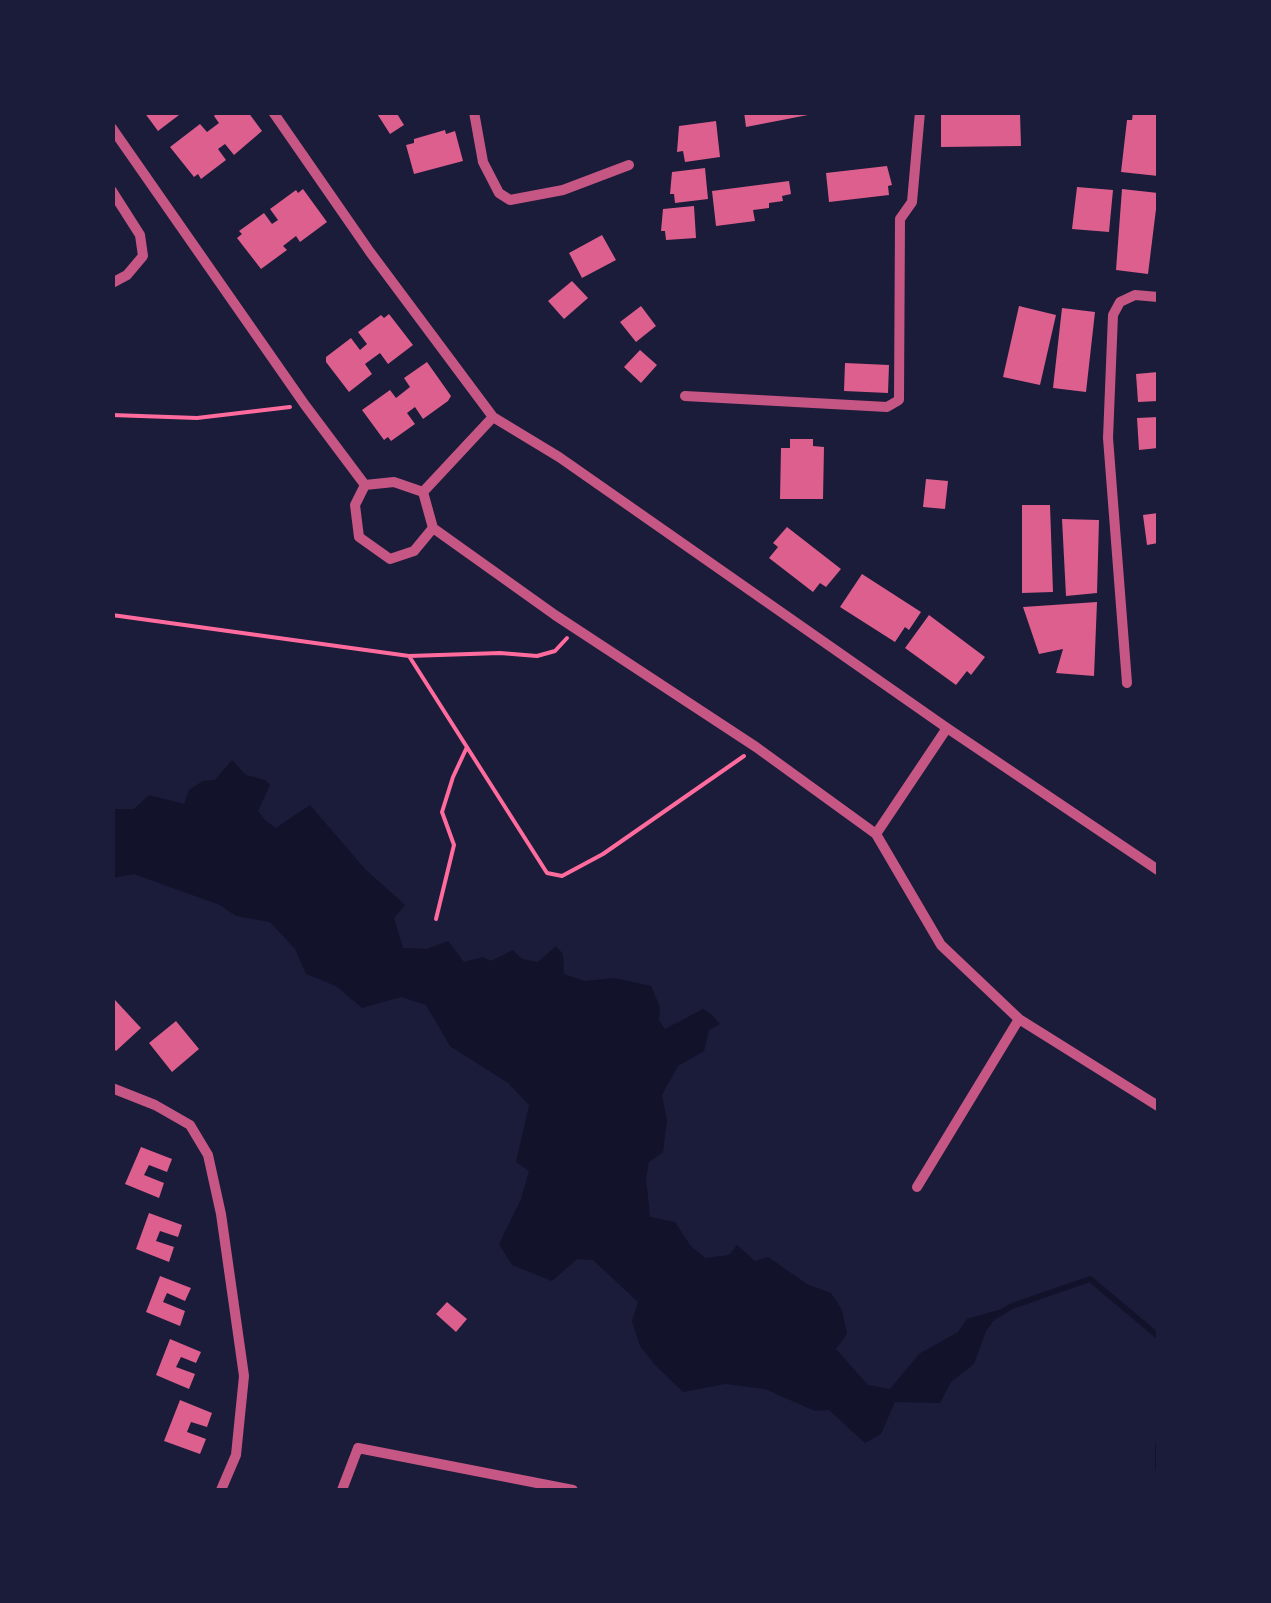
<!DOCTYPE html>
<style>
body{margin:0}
#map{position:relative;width:1271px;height:1603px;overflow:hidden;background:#1b1b3a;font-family:"PT Sans",sans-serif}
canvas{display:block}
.frame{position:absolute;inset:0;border:115px solid #1b1b3a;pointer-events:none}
</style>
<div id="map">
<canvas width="1271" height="1603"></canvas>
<div class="frame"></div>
</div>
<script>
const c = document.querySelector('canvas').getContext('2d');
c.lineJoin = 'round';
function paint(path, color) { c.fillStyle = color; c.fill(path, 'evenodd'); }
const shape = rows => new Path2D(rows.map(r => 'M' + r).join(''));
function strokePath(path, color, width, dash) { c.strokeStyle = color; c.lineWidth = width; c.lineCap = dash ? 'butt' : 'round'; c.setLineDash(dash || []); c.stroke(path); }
const water = shape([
 [232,760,246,775,265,780,270,785,258,811,266,821,276,828,310,805,365,869,405,905,394,918,403,948,427,949,448,941,464,962,483,957,491,961,513,950,522,959,538,962,556,946,563,954,564,974,585,981,614,978,651,986,660,1007,659,1020,665,1029,703,1009,713,1016,720,1024,709,1030,704,1051,678,1066,662,1095,667,1120,663,1152,649,1162,646,1178,650,1217,675,1222,690,1245,705,1258,729,1255,737,1245,755,1261,768,1257,807,1284,831,1293,842,1310,847,1334,836,1349,868,1385,890,1389,919,1354,958,1332,967,1319,1012,1306,996,1317,986,1331,974,1364,951,1382,940,1403,895,1402,881,1434,865,1443,829,1410,815,1411,765,1389,725,1384,683,1392,655,1365,640,1346,632,1321,638,1302,593,1260,577,1259,552,1281,512,1265,499,1244,521,1199,529,1171,516,1162,529,1105,508,1083,450,1046,426,1005,401,997,362,1008,336,986,306,974,295,949,270,922,236,916,220,905,134,874,113,878,113,809,134,809,149,795,184,804,189,790,203,781,215,780]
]);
const stream = shape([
 [989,1320,1012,1306,1090,1279,1158,1336],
 [1158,1445,1158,1468]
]);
const building = shape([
 [144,112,183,112,158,131],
 [218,112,248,112,262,131,234,155,225,144,218,149,226,160,201,179,198,174,194,177,170,147,200,124,207,132,219,123,214,116],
 [376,112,396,112,404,125,390,134],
 [744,112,813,112,813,114,746,127],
 [1133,112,1158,114,1158,176,1121,172,1127,120,1132,120],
 [1020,113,1021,146,941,147,941,114],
 [716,121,720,157,685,162,683,151,677,152,679,126],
 [445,130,446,134,455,131,463,161,414,174,406,145,414,143,414,139],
 [887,166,892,185,888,186,889,195,829,202,826,173],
 [705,168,708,199,675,203,674,194,670,194,672,172],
 [789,181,791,194,782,196,783,201,769,203,769,208,753,210,755,221,716,226,712,191],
 [1077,187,1113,190,1109,232,1072,229],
 [303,189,327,222,300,242,296,236,283,246,287,250,261,269,237,238,242,234,239,231,264,213,272,224,278,220,270,209,296,190,298,193],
 [1122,189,1158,193,1148,274,1116,270],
 [694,206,696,238,666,240,665,231,661,231,663,209],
 [602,235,616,260,582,278,569,253],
 [572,281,588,298,564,319,548,301],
 [641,306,656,326,636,342,620,322],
 [1019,306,1056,315,1040,385,1003,377],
 [1062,308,1095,312,1086,392,1053,388],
 [389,314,413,345,388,364,380,353,365,364,372,374,349,392,326,362,326,357,351,338,360,350,367,344,358,332,381,315,384,318],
 [640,350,657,365,641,383,624,367],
 [427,362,451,396,448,401,423,419,415,407,407,413,415,424,391,441,388,437,384,440,362,410,390,390,396,398,410,387,404,378],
 [845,363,889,365,888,393,844,391],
 [1158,372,1158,401,1138,402,1136,374],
 [1158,417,1158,448,1139,450,1137,418],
 [790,439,813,439,813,446,824,447,823,499,780,499,781,448,790,448],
 [926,479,948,481,945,509,923,507],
 [1022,505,1050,505,1053,592,1022,593],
 [1158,513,1158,543,1147,545,1143,515],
 [1062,519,1099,520,1097,593,1066,596],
 [787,527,841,569,826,587,820,583,813,592,769,558,778,547,773,543],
 [862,574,921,612,909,630,905,627,895,642,840,607],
 [1097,602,1094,676,1056,673,1063,649,1039,654,1023,607],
 [929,615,985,657,971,675,967,671,956,685,905,648],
 [115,1000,141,1028,116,1051,112,1046,112,1003],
 [176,1021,199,1049,172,1072,149,1043],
 [141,1147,172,1159,167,1172,149,1165,144,1175,164,1183,159,1198,125,1184],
 [149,1213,182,1225,178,1237,160,1231,156,1241,174,1247,169,1262,136,1249],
 [160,1276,191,1288,185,1301,167,1293,163,1302,185,1311,180,1326,146,1312],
 [447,1302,467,1319,456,1332,436,1314],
 [170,1339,201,1352,196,1363,181,1357,176,1367,195,1374,189,1389,156,1375],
 [180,1400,212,1413,207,1427,191,1422,187,1432,206,1439,200,1454,164,1441]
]);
const path = shape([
 [112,415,197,418,290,407],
 [112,615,409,656,547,873,562,876,603,854,744,756],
 [409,656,500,653,537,656,555,651,567,638],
 [436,919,454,845,442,812,453,777,467,747]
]);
const minor = shape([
 [273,112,370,252,493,417,559,457,947,728,1158,870],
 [474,112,483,162,499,193,510,200,563,190,629,165],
 [112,128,305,405,365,485,394,482,423,492,493,417],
 [112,191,140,235,143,256,127,275,112,283],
 [685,396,887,407,899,400,900,219,912,202,920,112],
 [365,485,355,505,359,537,390,559,414,551,433,528],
 [423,492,433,528,555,615,756,747,876,834,941,945,1019,1019,1158,1106],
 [1127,683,1108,438,1113,315,1120,302,1135,295,1158,297],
 [876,834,947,728],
 [112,1088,155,1105,190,1125,208,1155,221,1214,244,1376,236,1455,221,1490],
 [917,1187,1019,1019],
 [342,1490,358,1448,573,1490]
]);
paint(water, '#12122b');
strokePath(stream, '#12122b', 6);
paint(building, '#dd5f8e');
strokePath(path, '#ff6b9d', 4);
strokePath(minor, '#c65784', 10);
</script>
